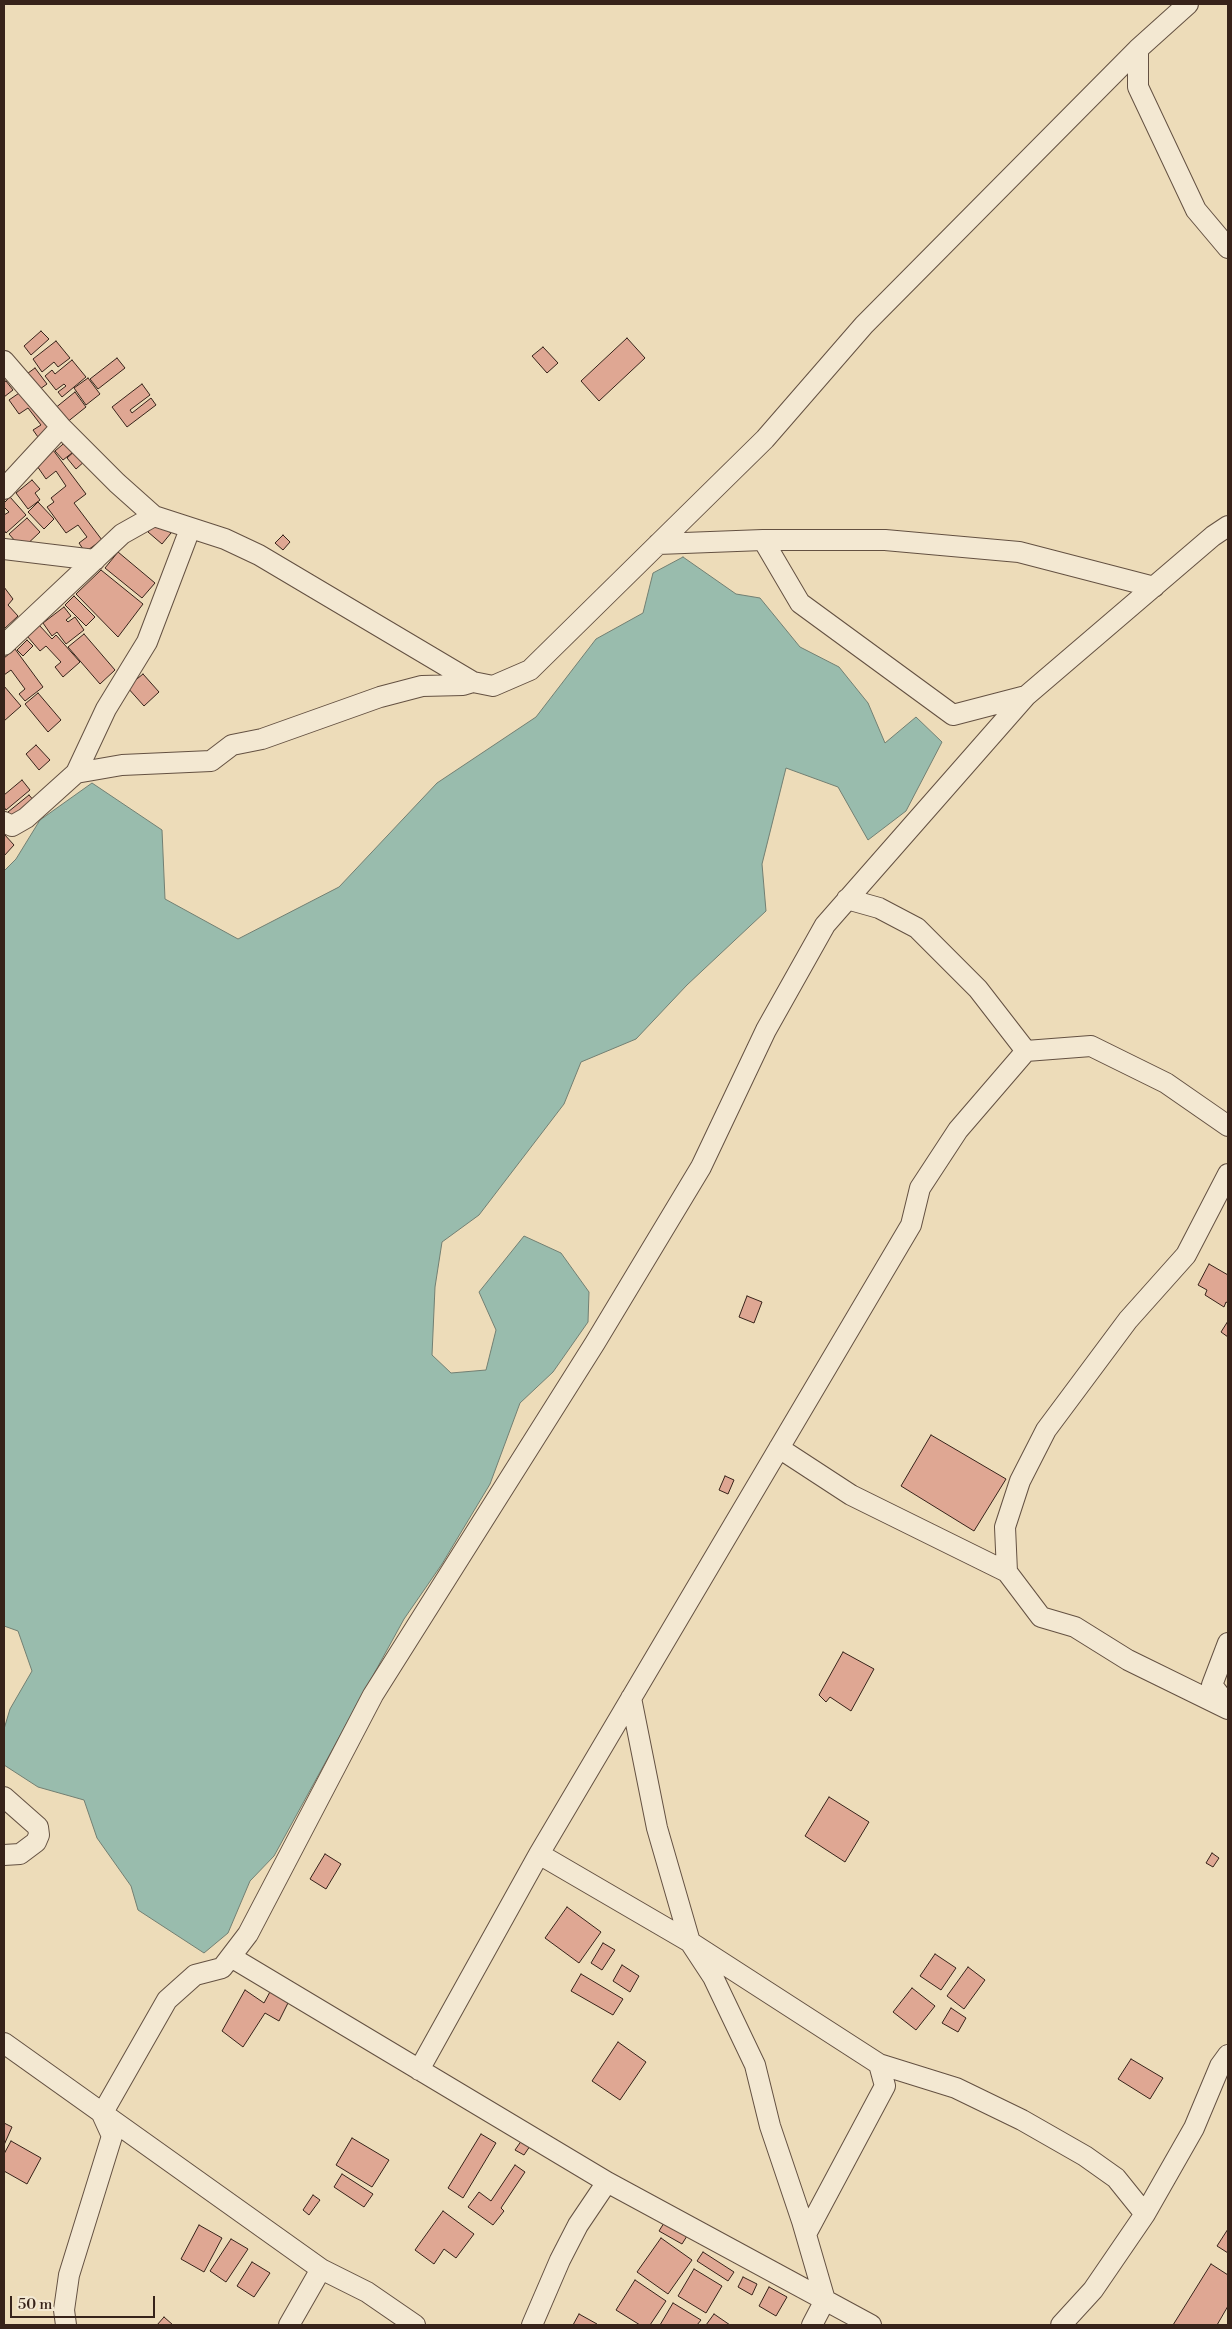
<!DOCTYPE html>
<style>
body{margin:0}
#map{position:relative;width:1232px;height:2329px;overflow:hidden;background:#eddcb9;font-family:"Libre Bodoni",serif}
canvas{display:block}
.frame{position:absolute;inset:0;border:5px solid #37231a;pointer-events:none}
.scale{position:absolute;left:10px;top:2296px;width:145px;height:22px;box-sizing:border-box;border:2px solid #37231a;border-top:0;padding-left:6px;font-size:15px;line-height:18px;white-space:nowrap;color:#37231a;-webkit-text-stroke:4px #f3e8d2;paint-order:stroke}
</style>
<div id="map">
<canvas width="1232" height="2329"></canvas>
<div class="frame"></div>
<div class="scale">50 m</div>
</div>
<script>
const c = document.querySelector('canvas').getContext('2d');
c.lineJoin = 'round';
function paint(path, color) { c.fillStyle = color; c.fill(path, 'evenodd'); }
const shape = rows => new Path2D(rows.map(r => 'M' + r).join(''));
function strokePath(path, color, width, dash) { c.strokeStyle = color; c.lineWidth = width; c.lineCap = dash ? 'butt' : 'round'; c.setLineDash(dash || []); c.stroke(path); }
const water = shape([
 [683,557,736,594,760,598,800,647,839,667,868,703,885,743,916,717,942,742,906,811,868,840,838,787,786,768,762,864,766,911,687,985,636,1039,581,1062,564,1104,479,1215,442,1242,435,1287,432,1355,451,1373,486,1370,496,1330,479,1292,524,1236,561,1253,589,1292,588,1322,553,1372,520,1403,490,1484,442,1564,404,1619,274,1856,250,1881,228,1933,204,1953,138,1910,131,1886,97,1838,84,1800,38,1787,4,1765,4,1729,10,1709,32,1671,18,1631,4,1626,4,871,16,859,40,820,92,783,162,830,165,899,238,939,339,887,437,783,536,717,596,639,643,613,653,573,683,557]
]);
const building = shape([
 [41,331,49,339,31,355,24,346,41,331],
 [627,338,645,358,599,401,581,381,627,338],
 [56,341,70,358,58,367,54,362,42,372,33,359,56,341],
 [543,347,558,363,547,373,532,356,543,347],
 [117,358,125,368,98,389,90,379,117,358],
 [72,360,86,377,62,397,58,392,66,386,64,384,56,390,45,376,52,370,55,374,72,360],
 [35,368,47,384,40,389,24,376,35,368],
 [88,378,100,394,86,405,74,388,88,378],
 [6,381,13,390,4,397,4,382,6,381],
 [142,384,150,395,130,410,132,413,151,398,156,405,127,427,112,407,142,384],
 [25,389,52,427,38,437,33,430,41,425,28,408,19,414,9,400,25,389],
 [75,392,86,407,66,423,54,409,75,392],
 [69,439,77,449,63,460,55,451,69,439],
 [77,449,86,460,76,469,67,458,77,449],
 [53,450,86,494,74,503,102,540,85,552,79,543,87,537,78,525,66,533,47,507,54,502,51,498,66,486,56,471,46,479,35,463,53,450],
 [32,480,40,489,35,493,40,500,28,509,16,493,32,480],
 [10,497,26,515,6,533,4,530,4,515,9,512,4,507,4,503,10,497],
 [38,502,54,519,44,529,28,512,38,502],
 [27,518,40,532,22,549,9,534,27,518],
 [157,522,171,533,162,544,148,532,157,522],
 [283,535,290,542,283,550,275,543,283,535],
 [118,552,155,583,142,598,105,568,118,552],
 [101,570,143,604,118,637,76,594,101,570],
 [4,587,13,599,8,605,18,616,4,629,4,587],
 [74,596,95,617,86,626,65,605,74,596],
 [64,607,71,616,66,620,68,622,75,617,84,630,66,644,57,632,52,636,43,623,64,607],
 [39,625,52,639,56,635,80,662,63,677,55,667,61,662,46,646,40,651,27,636,39,625],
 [84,634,115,670,100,684,68,647,84,634],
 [27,640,33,646,23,656,17,650,27,640],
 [15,649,43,687,25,701,19,694,25,689,11,670,4,675,4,658,15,649],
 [143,674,159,692,144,706,127,687,143,674],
 [4,686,21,706,4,721,4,686],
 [38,693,61,720,48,732,25,704,38,693],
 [36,745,50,760,39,770,26,754,36,745],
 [22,780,30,790,6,810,4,807,4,795,22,780],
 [29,795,35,802,14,819,8,812,29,795],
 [4,834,14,845,4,856,4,834],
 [1209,1264,1228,1275,1228,1303,1226,1302,1224,1307,1205,1295,1207,1290,1198,1285,1209,1264],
 [747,1296,762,1302,754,1323,739,1317,747,1296],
 [1228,1321,1228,1337,1221,1332,1228,1321],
 [931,1435,1006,1479,974,1531,901,1486,931,1435],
 [725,1476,734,1480,728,1494,719,1490,725,1476],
 [843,1652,874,1669,851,1711,830,1697,826,1702,819,1695,843,1652],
 [829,1797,869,1822,845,1862,805,1836,829,1797],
 [1212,1853,1219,1858,1213,1867,1206,1863,1212,1853],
 [325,1854,341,1864,326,1889,310,1879,325,1854],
 [567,1907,601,1932,579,1963,545,1938,567,1907],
 [603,1943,615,1950,602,1970,591,1963,603,1943],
 [935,1954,956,1968,941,1990,920,1976,935,1954],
 [622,1965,639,1976,630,1992,613,1981,622,1965],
 [968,1967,985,1980,964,2009,947,1996,968,1967],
 [581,1974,623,1999,613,2015,571,1991,581,1974],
 [912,1988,935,2006,916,2030,893,2012,912,1988],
 [245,1990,264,2003,271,1990,288,2003,279,2021,265,2013,243,2047,222,2031,245,1990],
 [951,2008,966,2018,958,2032,942,2023,951,2008],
 [618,2042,646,2062,620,2100,592,2081,618,2042],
 [1131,2059,1163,2078,1150,2099,1118,2079,1131,2059],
 [4,2123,12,2127,4,2145,4,2123],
 [481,2134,496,2143,463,2198,448,2188,481,2134],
 [352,2138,389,2160,372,2187,336,2165,352,2138],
 [522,2140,530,2146,524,2155,515,2150,522,2140],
 [11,2141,41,2158,27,2184,4,2171,4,2154,11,2141],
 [515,2165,525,2172,501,2208,504,2211,493,2225,468,2207,479,2192,491,2201,515,2165],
 [342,2174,373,2194,364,2207,334,2187,342,2174],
 [313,2195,320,2200,309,2215,303,2210,313,2195],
 [443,2211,474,2234,456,2258,444,2249,434,2264,415,2250,443,2211],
 [664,2223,687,2236,682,2244,659,2231,664,2223],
 [199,2225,222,2238,204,2272,181,2259,199,2225],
 [1228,2229,1228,2253,1217,2246,1228,2229],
 [661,2238,692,2260,668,2294,637,2272,661,2238],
 [231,2239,248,2249,226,2282,210,2271,231,2239],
 [703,2252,734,2272,728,2281,697,2261,703,2252],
 [252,2262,270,2273,254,2297,237,2286,252,2262],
 [1211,2264,1228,2275,1228,2306,1217,2325,1173,2325,1211,2264],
 [694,2269,722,2286,706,2313,678,2296,694,2269],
 [743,2277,757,2284,752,2295,738,2287,743,2277],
 [635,2280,666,2301,650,2325,640,2325,616,2310,635,2280],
 [769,2287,787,2297,776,2316,759,2306,769,2287],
 [673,2303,701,2320,697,2325,660,2325,673,2303],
 [579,2314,597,2324,596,2325,573,2325,579,2314],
 [714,2314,730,2325,706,2325,714,2314],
 [164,2317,173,2325,157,2325,164,2317]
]);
const minor = shape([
 [1188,4,1138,49,1138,87,1196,210,1228,248],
 [4,361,61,427,117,483,154,516],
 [4,489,61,427],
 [763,540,800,603,953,715,1026,696],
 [658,544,763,540,885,540,1019,552,1154,587],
 [4,549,95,560],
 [4,645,122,534,154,516,225,539,259,555,473,682,493,686,530,670,765,439,864,325,1138,49],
 [76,773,106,709,147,642,190,529],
 [4,822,12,826,26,818,76,773,122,765,211,761,232,745,262,739,380,697,422,686,463,685,473,682],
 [847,899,879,908,917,928,978,989,1026,1051],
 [1228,1174,1186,1255,1128,1320,1046,1430,1020,1481,1005,1527,1007,1572,1041,1617,1075,1627,1128,1660,1228,1709],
 [779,1448,851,1495,1007,1572],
 [1228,1643,1212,1685,1228,1706],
 [631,1698,657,1828,690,1942,879,2064,885,2086,806,2234],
 [4,1797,38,1827,39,1835,36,1842,20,1854,4,1855],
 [539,1854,690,1942,713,1977,755,2065,770,2126,802,2221,825,2300,812,2325],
 [231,1957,607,2182,578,2225,560,2260,532,2325],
 [4,2043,321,2269,289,2325],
 [879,2064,956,2088,1022,2120,1085,2156,1116,2178,1145,2214],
 [419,2070,539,1854,911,1225,920,1188,958,1130,1026,1051,1091,1046,1166,1083,1228,1126],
 [607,2182,871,2325],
 [321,2269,367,2292,415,2325],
 [66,2325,64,2310,69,2275,112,2136,102,2114,167,2000,195,1975,222,1968,248,1934,373,1695,595,1343,701,1167,766,1030,825,925,1026,696,1213,536,1228,526],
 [1061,2325,1093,2290,1145,2214,1194,2128,1220,2066,1228,2055]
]);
paint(water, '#99bcad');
strokePath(water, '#727f72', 1);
paint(building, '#dfa793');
strokePath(building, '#37231a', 1);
strokePath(minor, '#645142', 22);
strokePath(minor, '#f3e8d2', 20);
</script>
